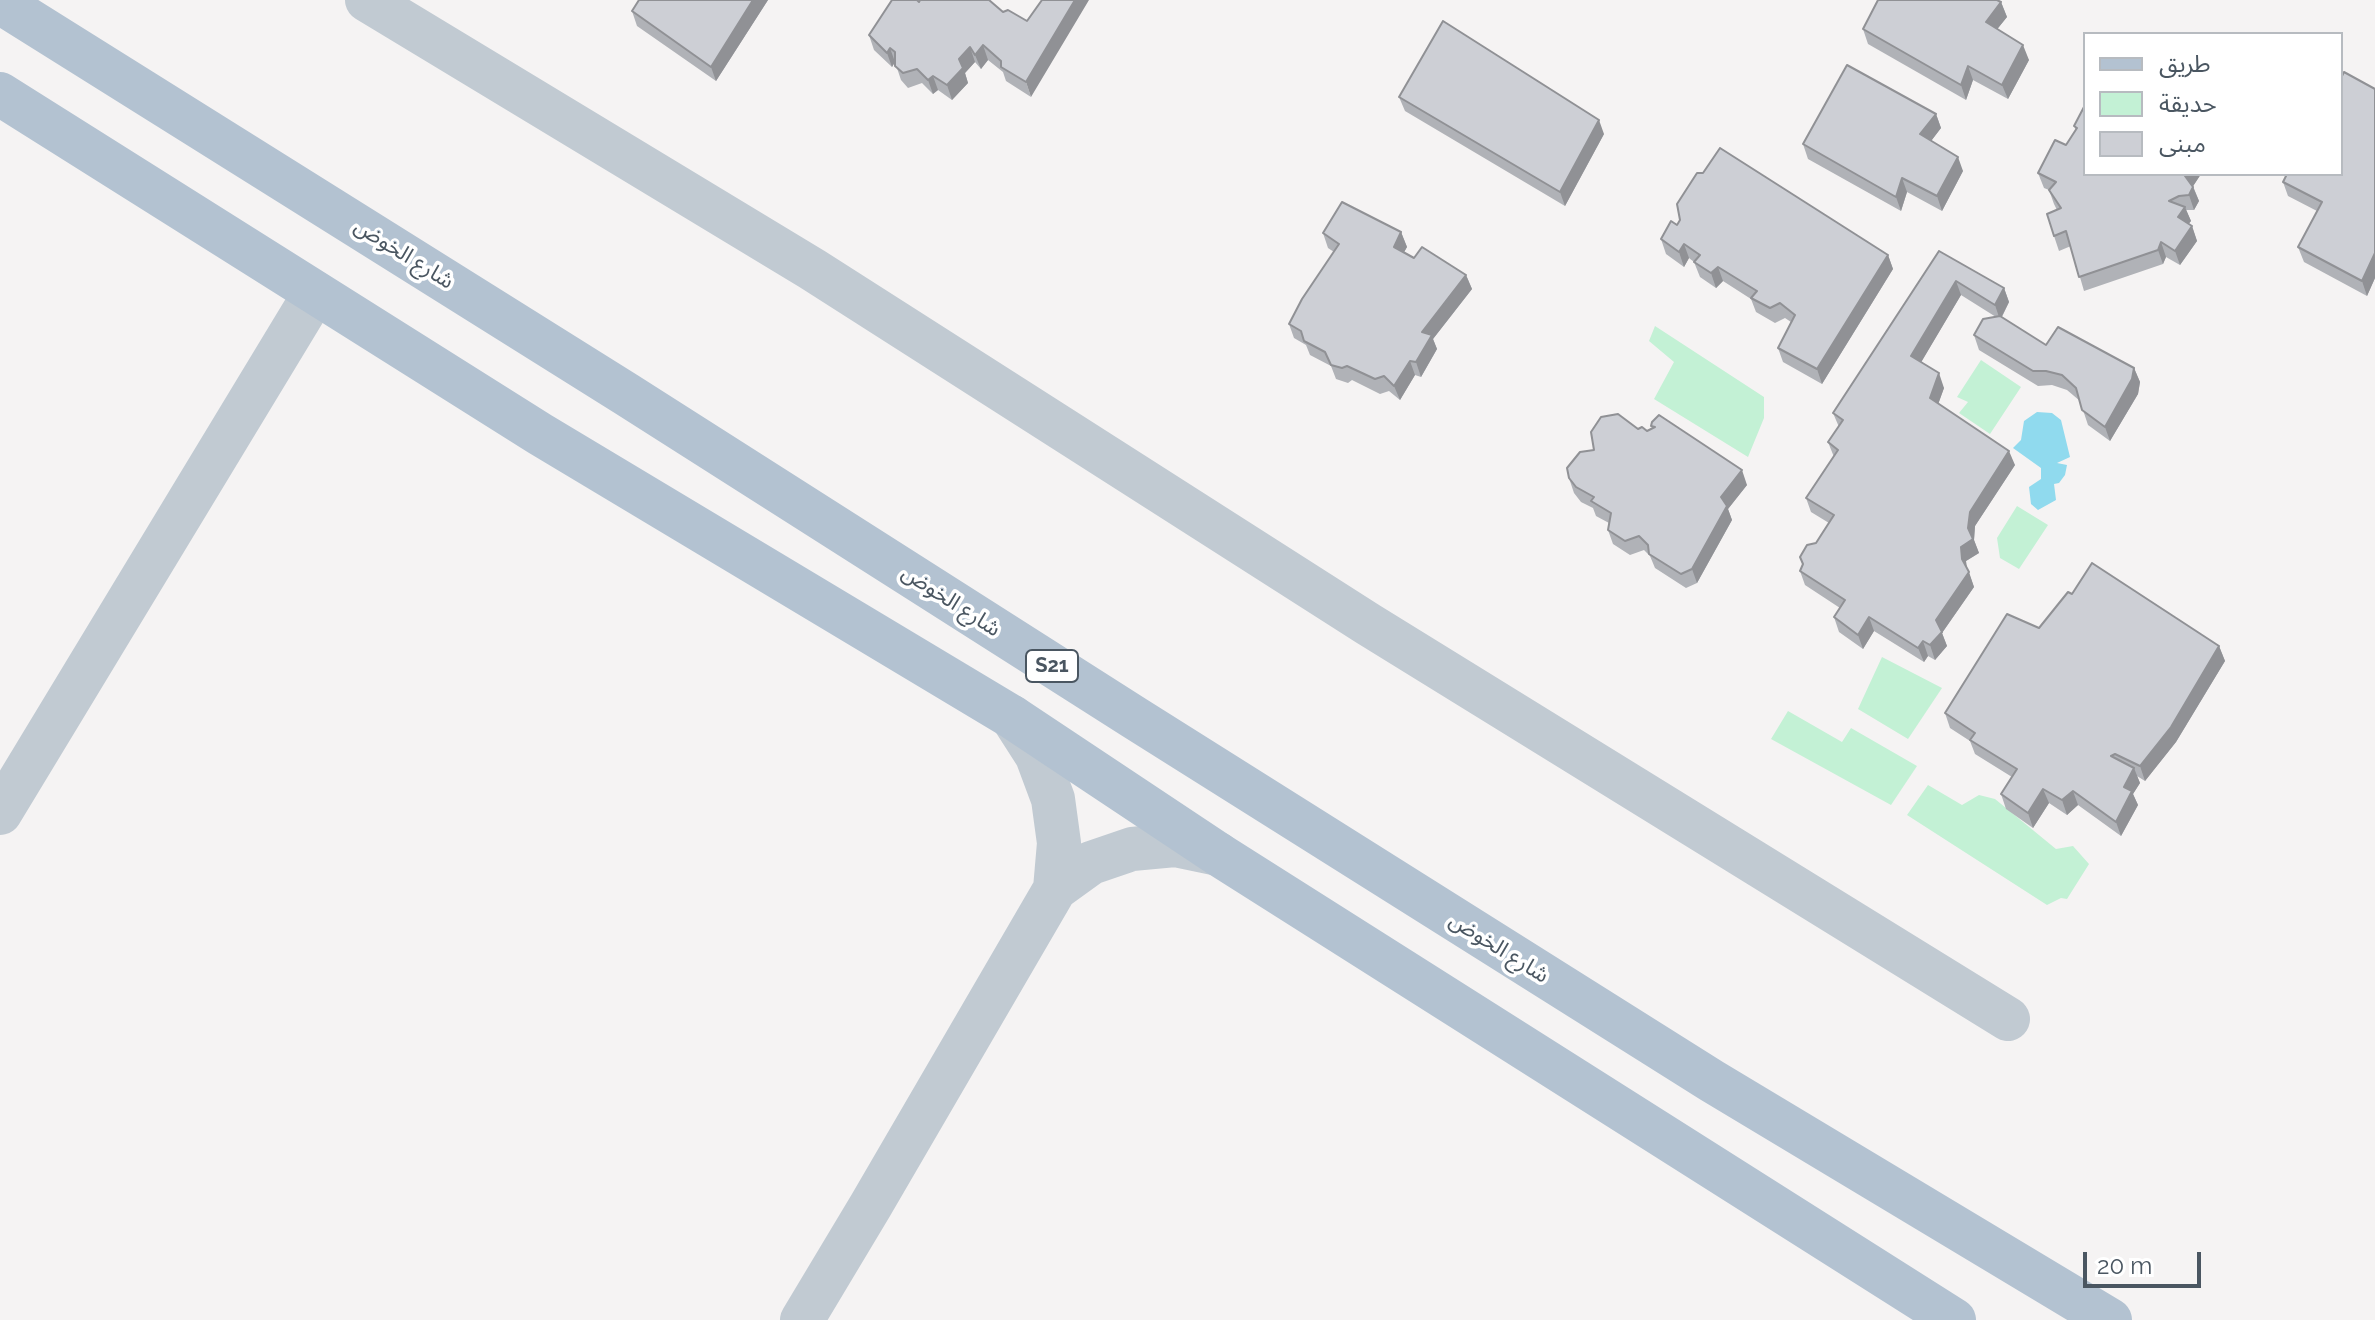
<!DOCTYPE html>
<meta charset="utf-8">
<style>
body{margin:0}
#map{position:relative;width:2375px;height:1320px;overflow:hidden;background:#f5f3f3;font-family:Raleway,"Noto Sans Arabic",sans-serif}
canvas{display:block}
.legend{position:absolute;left:2083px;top:32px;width:260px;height:144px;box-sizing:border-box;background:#fff;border:2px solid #b7bbc0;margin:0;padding:10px 14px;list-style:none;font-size:24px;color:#4a5661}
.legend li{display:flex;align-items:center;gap:16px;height:40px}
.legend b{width:40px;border:2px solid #b7bbc0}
.scale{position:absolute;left:2083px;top:1252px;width:118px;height:36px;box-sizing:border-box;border:4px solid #4a5661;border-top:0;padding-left:10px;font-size:24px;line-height:28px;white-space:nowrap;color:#4a5661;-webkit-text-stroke:6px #fff;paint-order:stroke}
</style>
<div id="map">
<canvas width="2375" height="1320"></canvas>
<ul class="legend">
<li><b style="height:10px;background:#b3c2d1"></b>طريق</li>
<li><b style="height:22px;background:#c3f1d5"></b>حديقة</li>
<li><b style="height:22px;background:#cdcfd5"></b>مبنى</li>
</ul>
<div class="scale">20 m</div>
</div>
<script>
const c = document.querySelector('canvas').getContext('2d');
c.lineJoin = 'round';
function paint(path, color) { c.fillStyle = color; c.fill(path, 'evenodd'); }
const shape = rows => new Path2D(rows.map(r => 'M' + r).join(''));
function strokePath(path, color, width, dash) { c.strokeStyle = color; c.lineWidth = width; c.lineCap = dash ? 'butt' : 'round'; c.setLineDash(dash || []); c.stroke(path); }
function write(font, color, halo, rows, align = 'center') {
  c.font = font + ' Raleway,"Noto Sans Arabic",sans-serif'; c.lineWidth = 7; c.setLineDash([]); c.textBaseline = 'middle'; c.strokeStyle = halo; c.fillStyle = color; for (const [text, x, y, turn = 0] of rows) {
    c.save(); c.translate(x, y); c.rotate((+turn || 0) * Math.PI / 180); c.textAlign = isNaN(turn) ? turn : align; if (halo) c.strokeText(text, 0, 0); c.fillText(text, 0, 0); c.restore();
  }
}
const green = shape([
 [1655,326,1764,397,1764,418,1748,457,1654,399,1674,362,1649,341],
 [1981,360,2021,387,1990,434,1959,413,1968,402,1957,397],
 [2017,506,2048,525,2019,569,2000,558,1997,538],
 [1882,657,1942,688,1908,739,1858,709],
 [1788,711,1842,742,1851,728,1917,766,1891,805,1771,739],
 [1928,785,1962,805,1979,795,1995,799,2056,849,2073,846,2089,864,2067,899,2061,898,2047,905,1907,815]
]);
const water = shape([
 [2037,412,2052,413,2061,420,2070,457,2057,463,2067,465,2065,475,2059,483,2054,484,2056,500,2038,510,2031,504,2029,487,2041,479,2041,468,2013,448,2021,440,2024,421]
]);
const minor = shape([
 [367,0,812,269,1368,624,2008,1019],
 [1012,717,1037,756,1053,799,1059,843,1055,889],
 [0,813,315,293],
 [802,1320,871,1205,1055,889,1091,863,1132,849,1175,845,1218,854]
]);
const primary = shape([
 [0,2,626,394,1135,718,1712,1081,2110,1320],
 [0,94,540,434,1012,717,1218,854,1954,1320]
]);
const wall = shape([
 [639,0,768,0,716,81,637,26,632,11],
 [919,2,1003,12,1031,97,1006,81,1003,72,988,60,981,69,975,62,965,73,968,83,952,100,938,90,933,94,922,83,908,88,901,80,895,62,892,67,874,50,869,35],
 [2001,2,2007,17,1997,29,2029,60,2008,99,1973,80,1966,100,1868,44,1863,29],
 [2375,89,2375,278,2367,296,2304,262,2298,247,2317,211,2288,196,2283,182],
 [1399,97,1604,134,1565,206,1405,111],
 [2085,105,2085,174,2201,174,2193,186,2199,201,2194,210,2186,210,2191,221,2188,224,2192,226,2197,241,2180,265,2166,257,2163,264,2084,291,2071,246,2059,251,2054,236,2057,210,2054,204,2049,190,2044,188,2038,173,2066,145,2076,131,2074,126],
 [1936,114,1941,128,1931,141,1963,171,1942,211,1907,192,1901,211,1808,159,1803,144],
 [1677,225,1888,255,1893,269,1822,384,1783,362,1778,348,1791,322,1785,318,1775,323,1756,312,1751,299,1723,281,1716,288,1700,277,1694,262,1689,258,1684,267,1666,254,1661,239],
 [1401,232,1407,247,1404,252,1414,258,1466,275,1472,289,1433,339,1437,349,1421,377,1415,375,1400,400,1389,391,1380,394,1352,380,1348,383,1336,379,1331,366,1310,355,1306,345,1294,338,1289,324,1334,252,1328,248,1323,233],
 [1939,251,2004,288,2009,302,2002,317,2046,345,2134,368,2140,382,2138,394,2110,441,2088,425,2080,401,2067,390,2052,385,2038,386,1979,350,1974,335,1996,317,1961,295,1921,362,1944,388,1938,404,2015,465,1975,526,1974,540,1979,553,1966,561,1967,568,1974,587,1942,633,1947,646,1935,660,1928,656,1924,662,1874,631,1863,649,1839,632,1834,617,1840,608,1805,585,1800,571,1829,523,1811,512,1806,498,1834,457,1828,442,1839,427,1833,413],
 [1652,422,1747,485,1728,509,1732,520,1697,583,1686,588,1655,568,1650,556,1644,550,1630,555,1613,544,1608,530,1609,523,1596,516,1593,508,1581,502,1574,493,1569,478,1594,450,1638,429,1647,431,1652,428],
 [2039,628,2219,646,2225,661,2176,742,2145,781,2137,776,2140,783,2133,794,2138,805,2121,836,2078,805,2067,815,2049,803,2033,828,2006,809,2001,794,2012,777,1975,754,1970,741,1950,728,1945,713]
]);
const shadedWall = shape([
 [753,0,768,0,716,81,711,67],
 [1075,0,1089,0,1031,97,1026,82],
 [2001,2,2007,17,1991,37,1986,22],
 [983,45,988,60,981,69,975,55],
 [2023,45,2029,60,2008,99,2002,85],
 [970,47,975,62,965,73,968,83,952,100,947,85,959,59],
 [890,48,895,62,892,67,887,53],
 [1968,66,1973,80,1966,100,1961,85],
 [933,76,938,90,933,94,928,80],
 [1936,114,1941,128,1925,149,1920,134],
 [1599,120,1604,134,1565,206,1560,192],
 [1958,157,1963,171,1942,211,1937,196],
 [2186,174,2201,174,2190,191,2185,176],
 [1902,178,1907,192,1901,211,1896,197],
 [2193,187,2199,201,2194,210,2189,195],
 [2185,207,2191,221,2183,231,2178,217],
 [2192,226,2197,241,2180,265,2175,251],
 [1401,232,1407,247,1399,261,1394,247],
 [2161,242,2166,257,2163,264,2158,250],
 [1684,244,1689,258,1684,267,1679,252],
 [2375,253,2375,278,2367,296,2362,281],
 [1888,255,1893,269,1822,384,1817,369],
 [1718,267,1723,281,1716,288,1711,273],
 [1466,275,1472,289,1433,339,1437,349,1421,377,1416,362,1422,332],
 [1956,281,1961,295,1916,371,1911,356],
 [2004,288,2009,302,2000,320,1995,305],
 [1410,361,1415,375,1400,400,1394,386],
 [2134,368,2140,382,2138,394,2110,441,2105,427],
 [1939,373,1944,388,1935,413,1930,398],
 [2009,451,2015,465,1975,526,1974,540,1979,553,1966,561,1967,573,1962,559,1961,547,1970,512],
 [1742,470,1747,485,1728,509,1732,520,1697,583,1692,569,1721,497],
 [1969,572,1974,587,1942,633,1947,646,1935,660,1930,645,1936,620],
 [1869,617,1874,631,1863,649,1858,635],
 [1923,641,1928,656,1924,662,1918,648],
 [2219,646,2225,661,2176,742,2145,781,2140,766],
 [2134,768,2140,783,2133,794,2138,805,2121,836,2116,822,2124,787],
 [2043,789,2049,803,2033,828,2028,813],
 [2073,791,2078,805,2067,815,2062,800]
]);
const building = shape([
 [639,0,753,0,711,67,632,11,639,0],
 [892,0,917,0,919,2,920,0,989,0,1003,12,1008,10,1027,21,1042,0,1075,0,1026,82,1001,67,1001,61,983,45,975,55,970,47,959,59,963,68,947,85,933,76,928,80,917,69,903,73,895,66,895,52,890,48,887,53,869,35,892,0],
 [1878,0,1997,0,2001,2,1986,22,2023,45,2002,85,1968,66,1961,85,1863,29,1878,0],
 [1443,21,1599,120,1560,192,1399,97,1443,21],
 [1847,65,1936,114,1920,134,1958,157,1937,196,1902,178,1896,197,1803,144,1847,65],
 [2344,72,2375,89,2375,253,2362,281,2298,247,2322,202,2283,182,2287,174,2341,174,2341,78,2344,72],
 [2085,105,2085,174,2186,174,2185,176,2193,187,2189,195,2179,196,2169,201,2185,207,2178,217,2192,226,2175,251,2161,242,2158,250,2079,277,2066,231,2054,236,2047,214,2061,208,2049,190,2056,182,2038,173,2055,140,2066,145,2077,128,2074,126,2085,105],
 [1720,148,1888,255,1817,369,1778,348,1795,315,1780,303,1770,308,1751,298,1757,291,1718,267,1711,273,1694,262,1700,255,1684,244,1679,252,1661,239,1671,221,1677,225,1680,220,1677,204,1697,173,1703,173,1720,148],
 [1342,202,1401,232,1394,247,1414,258,1422,247,1466,275,1422,332,1432,335,1416,362,1410,361,1394,386,1384,376,1375,379,1347,366,1342,368,1331,365,1325,352,1304,341,1301,331,1289,324,1302,299,1339,244,1323,233,1342,202],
 [1939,251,2004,288,1995,305,1956,281,1911,356,1939,373,1930,398,2009,451,1970,512,1968,528,1973,539,1961,547,1962,559,1969,572,1936,620,1942,632,1930,645,1923,641,1918,648,1869,617,1858,635,1834,617,1845,600,1800,571,1803,564,1800,557,1807,545,1816,543,1834,515,1806,498,1838,450,1828,442,1843,420,1833,413,1939,251],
 [2000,316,2046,345,2058,327,2134,368,2132,379,2105,427,2082,410,2076,388,2062,375,2046,371,2033,371,1974,335,1983,319,2000,316],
 [1618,414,1638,429,1642,427,1647,431,1655,427,1651,426,1652,422,1659,415,1742,470,1721,497,1727,506,1692,569,1681,574,1649,554,1648,545,1639,536,1625,541,1608,530,1611,513,1591,501,1594,497,1576,487,1569,478,1567,468,1580,452,1594,450,1591,432,1601,417,1618,414],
 [2092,563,2219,646,2171,727,2140,766,2115,754,2111,756,2134,768,2124,787,2132,791,2116,822,2073,791,2062,800,2043,789,2028,813,2001,794,2017,769,1970,740,1975,733,1945,713,2007,614,2039,628,2068,592,2072,594,2092,563]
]);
const shields = [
 [1052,666,52]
];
const shieldNames = [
 ["S21",1052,666]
];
const streetNames = [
 ["شارع الخوض",404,254,32],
 ["شارع الخوض",951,601,33],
 ["شارع الخوض",1499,948,32]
];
paint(green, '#c3f1d5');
paint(water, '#90daee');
strokePath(minor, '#c1cad2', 44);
strokePath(primary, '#b3c2d1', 44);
paint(wall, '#b0b2b7');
paint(shadedWall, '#909195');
paint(building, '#cdcfd5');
strokePath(building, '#909195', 2);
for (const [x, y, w] of shields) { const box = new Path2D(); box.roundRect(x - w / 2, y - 16, w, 32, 6); c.fillStyle = '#fff'; c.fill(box); strokePath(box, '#4a5661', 2); }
write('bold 20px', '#4a5661', null, shieldNames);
write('22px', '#4a5661', '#fff', streetNames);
</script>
